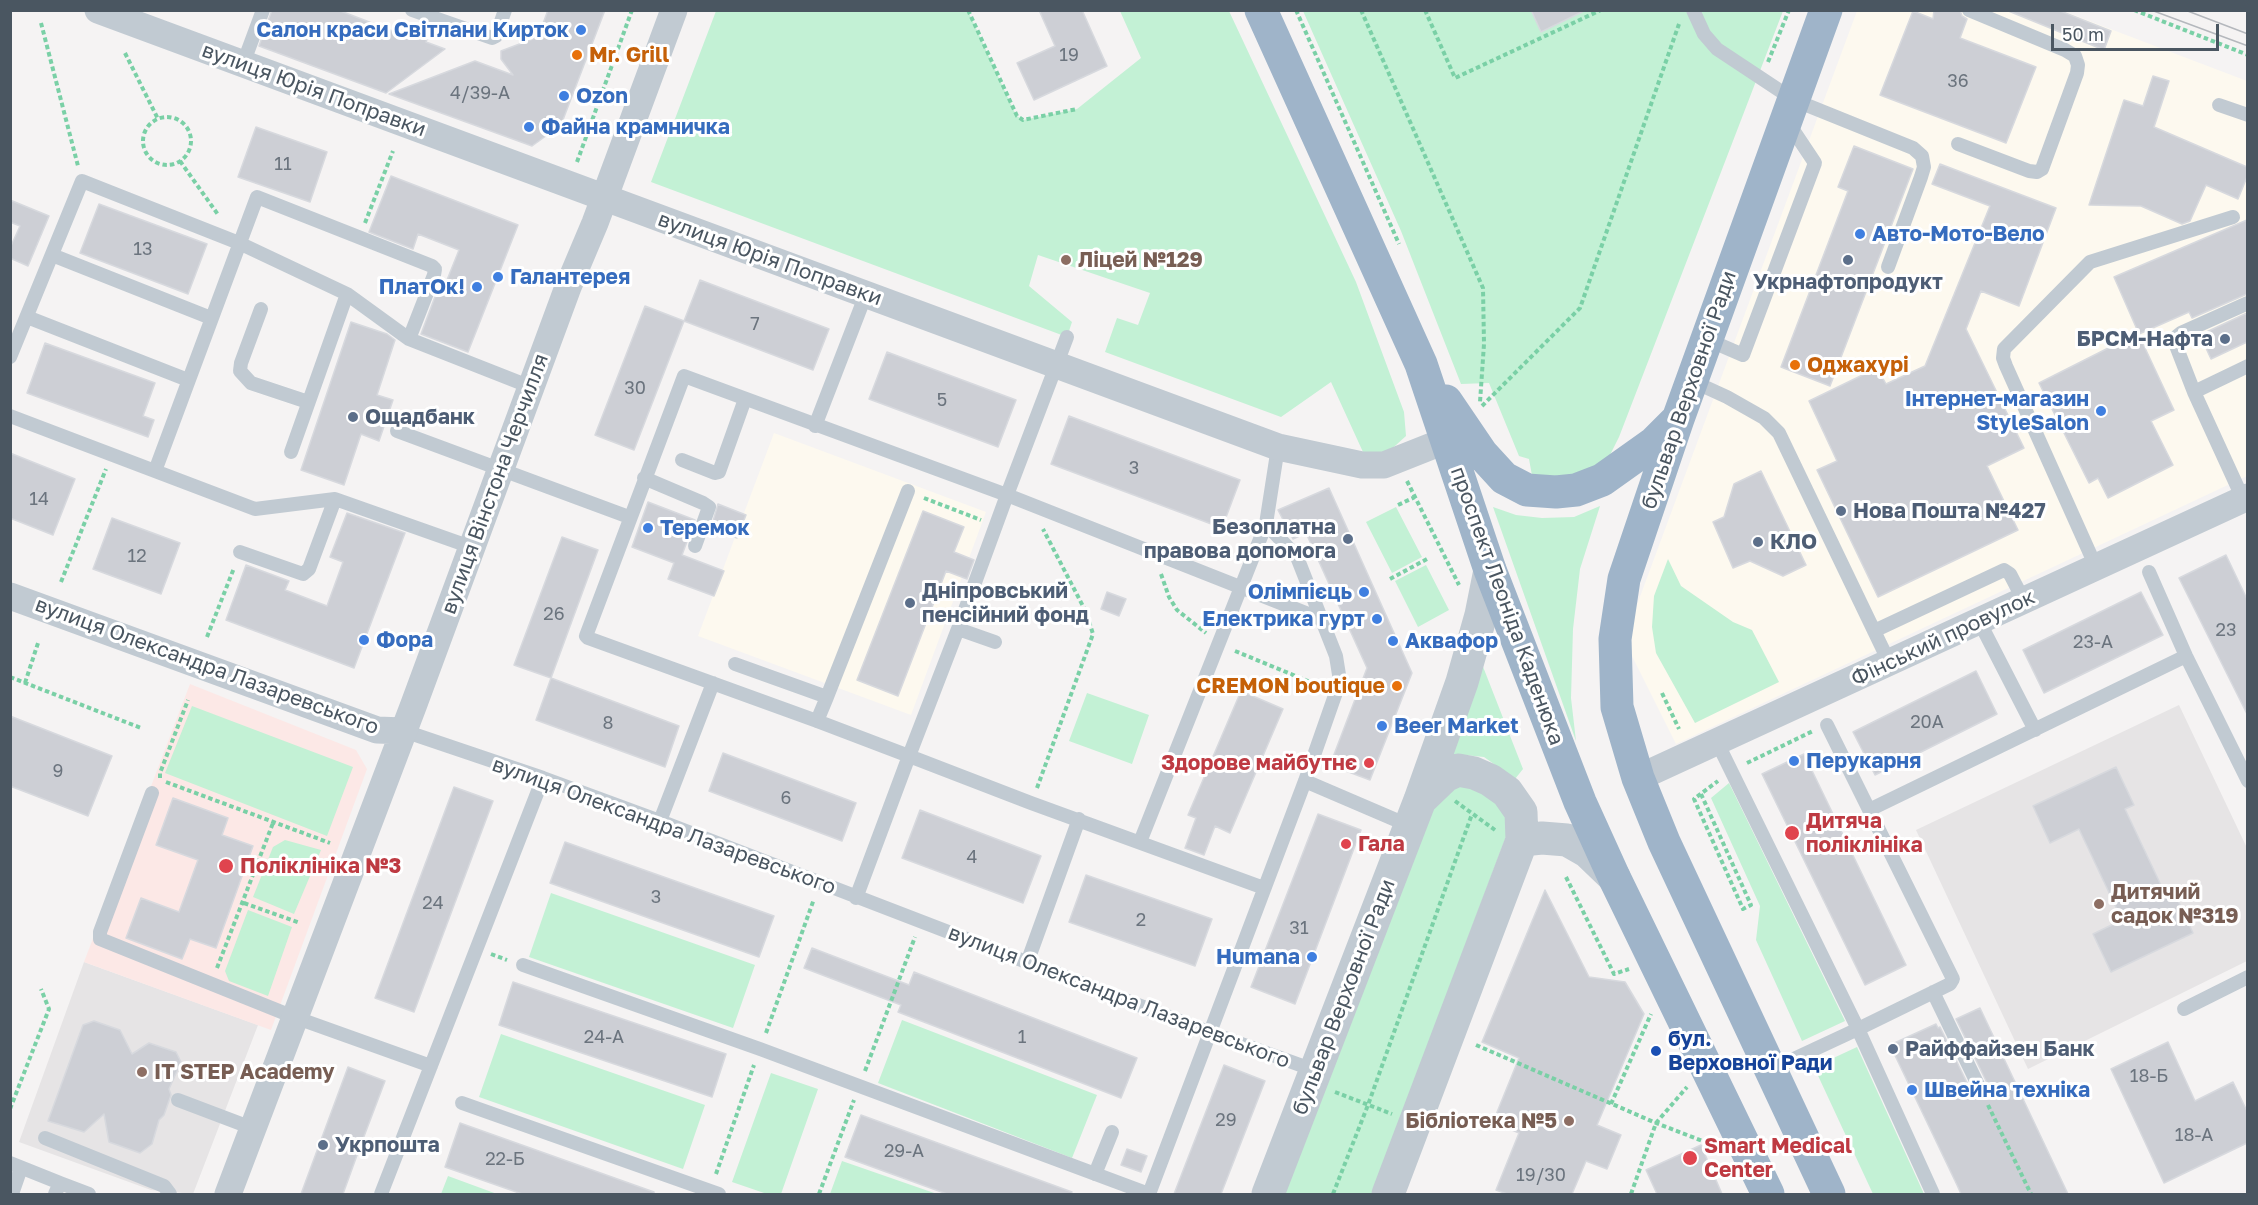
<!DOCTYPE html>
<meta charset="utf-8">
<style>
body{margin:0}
#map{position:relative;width:2258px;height:1205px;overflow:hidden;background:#f5f3f3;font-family:"Golos Text",sans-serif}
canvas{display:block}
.frame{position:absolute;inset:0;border:12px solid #4a5661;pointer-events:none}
.scale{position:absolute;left:2051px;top:24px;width:168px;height:27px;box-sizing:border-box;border:3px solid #4a5661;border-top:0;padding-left:8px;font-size:18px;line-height:21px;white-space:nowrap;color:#4a5661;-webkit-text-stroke:4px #fff;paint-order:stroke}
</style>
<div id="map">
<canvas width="2258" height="1205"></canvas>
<div class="frame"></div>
<div class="scale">50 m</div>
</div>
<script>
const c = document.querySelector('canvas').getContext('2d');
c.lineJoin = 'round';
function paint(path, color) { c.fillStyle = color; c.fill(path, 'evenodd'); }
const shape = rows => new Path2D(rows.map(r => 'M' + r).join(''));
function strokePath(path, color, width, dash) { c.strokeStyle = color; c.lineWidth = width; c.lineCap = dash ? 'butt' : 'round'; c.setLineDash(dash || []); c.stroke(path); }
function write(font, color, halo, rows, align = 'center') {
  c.font = font + ' "Golos Text",sans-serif'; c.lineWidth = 6; c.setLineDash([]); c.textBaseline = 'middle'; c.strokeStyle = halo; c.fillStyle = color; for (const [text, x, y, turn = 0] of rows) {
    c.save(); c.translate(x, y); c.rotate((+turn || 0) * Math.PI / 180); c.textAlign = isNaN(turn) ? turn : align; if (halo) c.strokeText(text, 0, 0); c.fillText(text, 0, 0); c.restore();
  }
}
const commercial = shape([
 [1857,11,2063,11,2247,81,2247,476,1676,744,1632,656,1631,621],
 [774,433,986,512,911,715,698,636]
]);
const education = shape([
 [2179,705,2247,848,2247,961,2028,1069,1916,830],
 [84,962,258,1025,193,1194,151,1190,19,1142]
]);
const medical = shape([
 [190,684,356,750,367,769,271,1030,84,962]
]);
const green = shape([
 [716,11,968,11,1014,111,1017,116,1023,120,1077,109,1141,58,1120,11,1229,11,1356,282,1404,412,1406,436,1385,455,1363,452,1331,382,1281,417,1105,352,1117,318,1138,325,1150,293,1038,255,1029,286,1072,322,1067,337,651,182],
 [1303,11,1783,11,1619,437,1609,457,1588,473,1533,481,1529,459,1519,456,1489,383,1461,384,1401,231],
 [1600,506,1580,569,1573,629,1571,698,1576,741,1493,507,1516,515,1542,518,1574,517],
 [1396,507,1422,557,1392,573,1366,522],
 [1668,559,1681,586,1733,622,1752,630,1779,682,1695,723,1656,653,1652,627,1654,596],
 [1426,565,1449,610,1418,627,1395,581],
 [1480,659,1523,769,1515,779,1484,757,1464,755,1444,757],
 [1087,693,1149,715,1132,764,1069,741],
 [192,706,353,767,327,836,165,773],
 [1457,781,1505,805,1507,834,1372,1194,1279,1194,1424,807],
 [1729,783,1845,1021,1802,1041,1756,940,1760,906,1711,798],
 [285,840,321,850,294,914,253,897,273,847],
 [551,893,755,965,733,1028,529,957],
 [248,910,292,927,268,996,229,981,225,971],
 [902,1020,1097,1095,1072,1158,878,1083],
 [501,1034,705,1105,683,1169,479,1097],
 [1857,1047,1924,1194,1873,1194,1814,1067],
 [771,1073,818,1089,781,1194,767,1194,732,1182],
 [842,1161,937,1194,830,1194],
 [448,1176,497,1194,441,1194]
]);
const building = shape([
 [272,10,338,10,398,33,403,21,430,31,426,42,445,49,386,93,259,46,272,10],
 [548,10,605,10,561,125,532,146,389,94,475,61,513,75,501,59,501,51,538,37,548,10],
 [1039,10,1082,10,1107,66,1034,100,1017,63,1055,46,1039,10],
 [1531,10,1586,10,1541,32,1531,10],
 [1934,10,1960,10,1962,16,1967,19,1960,38,2036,67,2006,143,1880,95,1913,11,1933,19,1934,10],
 [2006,10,2058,10,2111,31,2104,50,2006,10],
 [2153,76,2169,81,2154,127,2247,167,2247,177,2238,199,2206,185,2190,221,2182,224,2141,206,2089,205,2124,100,2143,106,2153,76],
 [256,127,327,152,310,202,238,177,256,127],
 [1854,146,1913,169,1830,386,1781,367,1848,191,1838,187,1854,146],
 [1940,164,2056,208,2019,306,1981,291,1966,329,2024,448,1987,466,2018,530,1878,597,1817,470,1837,461,1809,401,1877,368,1886,384,1925,366,1990,206,1932,184,1940,164],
 [391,176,518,225,468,352,421,334,436,294,441,295,459,250,418,234,413,249,369,232,391,176],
 [10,200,49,216,28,266,10,258,10,248,20,226,10,222,10,200],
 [99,204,207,244,188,294,80,253,99,204],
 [2247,220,2247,294,2192,318,2189,312,2139,334,2114,277,2247,220],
 [700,280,829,329,813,370,684,321,700,280],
 [645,306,684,321,634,450,595,435,645,306],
 [2247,313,2247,342,2211,359,2200,335,2247,313],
 [351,322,387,334,395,340,377,395,393,400,379,441,361,434,344,485,301,470,351,322],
 [2138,333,2174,410,2151,421,2173,465,2108,498,2098,478,2089,483,2039,383,2138,333],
 [45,343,155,383,143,416,154,420,148,437,27,393,45,343],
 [887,352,1016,400,998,447,869,399,887,352],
 [1069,416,1240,480,1222,528,1051,464,1069,416],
 [10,453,75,479,53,535,10,518,10,453],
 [1761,471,1806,565,1783,576,1750,561,1733,568,1713,522,1724,517,1734,484,1761,471],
 [1329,488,1412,673,1370,780,1330,765,1367,668,1306,533,1293,539,1278,510,1329,488],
 [648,502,695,520,682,555,724,571,714,596,668,579,674,563,632,547,648,502],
 [718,504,746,515,737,538,711,528,718,504],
 [923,511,964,527,954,552,974,560,967,579,946,571,898,696,857,680,923,511],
 [347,513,405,533,354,668,226,620,246,565,289,581,285,590,327,606,343,562,330,557,347,513],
 [112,518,180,543,161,594,93,569,112,518],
 [562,537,598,550,551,678,514,665,562,537],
 [2226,555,2247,599,2247,714,2179,578,2226,555],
 [1107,592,1126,599,1119,616,1101,609,1107,592],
 [2141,592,2163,635,2044,693,2023,650,2141,592],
 [1976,671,1997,714,1875,775,1853,732,1976,671],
 [551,678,679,726,665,767,536,720,551,678],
 [1241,691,1283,709,1230,833,1215,826,1204,855,1185,848,1196,818,1188,815,1241,691],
 [10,716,112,756,88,816,10,786,10,716],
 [723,753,856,803,842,841,709,791,723,753],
 [1804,754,1906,965,1865,985,1762,774,1804,754],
 [2116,767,2134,805,2125,809,2167,898,2175,894,2193,933,2111,972,2093,934,2122,920,2079,829,2050,843,2033,806,2116,767],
 [454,787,493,801,414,1012,375,998,454,787],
 [173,798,228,818,222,835,253,846,216,948,190,939,182,959,126,938,141,898,179,912,198,860,156,845,173,798],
 [920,810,1041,856,1023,903,902,858,920,810],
 [1318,814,1361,830,1295,1004,1251,987,1318,814],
 [565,842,774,916,759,957,550,883,565,842],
 [1086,875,1212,919,1195,966,1069,922,1086,875],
 [1545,890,1589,977,1625,982,1644,1014,1597,1125,1621,1135,1607,1169,1586,1161,1572,1194,1507,1194,1496,1190,1519,1133,1493,1122,1519,1058,1482,1042,1545,890],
 [812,948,909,985,914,972,1137,1058,1121,1098,898,1012,901,1005,804,968,812,948],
 [513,982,726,1054,712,1097,499,1025,513,982],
 [1980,1008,2068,1194,1961,1194,1957,1185,1890,1045,1936,1024,1938,1028,1940,1027,1973,1095,1976,1099,1984,1099,1989,1096,1989,1087,1956,1019,1980,1008],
 [94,1021,120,1030,132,1054,149,1043,176,1052,181,1062,169,1089,171,1095,164,1115,159,1120,152,1144,140,1153,109,1142,104,1114,84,1132,48,1121,83,1025,94,1021],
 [2168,1042,2195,1101,2233,1082,2247,1111,2247,1143,2164,1183,2111,1069,2168,1042],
 [1224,1065,1265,1081,1221,1194,1174,1194,1224,1065],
 [348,1067,385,1081,360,1147,343,1194,301,1194,348,1067],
 [861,1115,1072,1192,1071,1194,947,1194,845,1157,861,1115],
 [460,1123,654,1192,654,1194,522,1194,445,1167,460,1123],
 [1701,1145,1722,1194,1657,1194,1646,1170,1701,1145],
 [1127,1149,1147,1156,1141,1172,1121,1165,1127,1149]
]);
const path = shape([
 [968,10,1017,116,1023,120,1077,109],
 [1296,10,1399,244],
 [1361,10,1483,288,1484,344,1480,402],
 [1425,10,1455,78,1601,10],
 [2134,10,2248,55],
 [41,23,78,166],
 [125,53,158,119],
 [1768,62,1789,10],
 '143 141a24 24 0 1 1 48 0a24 24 0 1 1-48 0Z',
 [180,161,219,216],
 [577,162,632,10],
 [365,223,393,151],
 [1482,406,1580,308,1679,24],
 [1407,481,1459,585],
 [924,498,981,520],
 [1398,505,1415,497],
 [1161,574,1169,597,1177,610,1206,633],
 [1390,579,1427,559],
 [61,582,106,469],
 [207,637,234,568],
 [1235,651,1320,686],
 [10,677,141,728],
 [25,683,38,643],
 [1662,693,1679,729],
 [1747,763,1813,731],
 [160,778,160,773,188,700],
 [166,782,330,843],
 [1037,788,1093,634,1086,612,1043,529],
 [1701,794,1751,905,1743,909,1694,799,1718,781],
 [1455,801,1495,830],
 [1566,877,1614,974,1629,969],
 [244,903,300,923],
 [10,912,12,912],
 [491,954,507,960],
 [217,968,273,823],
 [766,1033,814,899],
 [1476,1045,1656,1123,1713,1145],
 [865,1071,915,937],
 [1335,1092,1392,1114],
 [1611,1104,1651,1014],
 [1988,1105,2031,1194],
 [10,1109,49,1009,41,989],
 [716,1174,754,1065],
 [819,1194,854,1100],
 [1333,1194,1368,1105,1472,814],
 [1631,1194,1656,1123,1687,1087]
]);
const service = shape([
 [412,10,492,38,496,36,505,10],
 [1693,10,1704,34,1717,49,1794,100,1913,148,1922,156,1924,167,1921,177,1888,267],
 [243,64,263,10],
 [2219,105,2248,115],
 [1958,144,2029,171,2037,172,2042,169,2077,73,2078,65,2075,56,2065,50,1969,10],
 [52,255,211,318],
 [261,309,241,363,240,371,251,383,308,402],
 [27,317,188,380],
 [1067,337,1007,495,1321,619],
 [1706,339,1743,355,1815,163,1787,121],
 [10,357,82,181,239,243,347,294,409,339,531,387],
 [1692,381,1727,397,1764,418,1779,433,1889,662],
 [2194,392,2248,366],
 [10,416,255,509,335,499,471,547],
 [815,426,866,294],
 [397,431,629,517],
 [291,452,347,294],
 [682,460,715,473,719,472,745,399],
 [155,471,257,197,432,266,435,269,434,275,409,339],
 [644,478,703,503,709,507,695,546],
 [2243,499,2194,392,2175,343,2176,337,2181,333,2248,303],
 [240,552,303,574,309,569,335,499],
 [2096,567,2006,366,2003,358,2004,349,2090,262,2233,217],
 [2149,572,2186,656,2248,781],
 [1979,621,2035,730],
 [958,629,995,642],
 [1874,631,2004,570,2010,574,2024,601],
 [735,664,827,697,817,721],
 [827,697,908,491],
 [404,731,543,778,660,821,1211,1033,1314,1070],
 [1717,742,1858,1029,1950,984,1953,979,1827,725],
 [1305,781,1410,826],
 [152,793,100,932,100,939,294,1017,431,1066],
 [1869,810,2186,656],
 [660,821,713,683],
 [1140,842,1266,524],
 [856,898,909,756,958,629,1007,495,684,376,586,636,588,638,817,721,909,756,1031,803,1264,888],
 [1027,963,1079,819],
 [523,965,760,1049,1149,1194],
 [1933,992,1981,1091],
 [2184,1009,2248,977],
 [1770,1070,1858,1029,1933,1194],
 [178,1100,252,1128],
 [462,1103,719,1194],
 [45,1138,164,1186,170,1194],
 [10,1163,60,1183],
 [1095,1174,1112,1132],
 [12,1194,21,1168],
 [55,1194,60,1183,89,1194],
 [381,1194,543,778],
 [1149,1194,1305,781,1340,681,1336,656,1297,557,1266,524,1278,447]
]);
const minor = shape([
 [98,10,1278,447,1362,465,1384,465,1447,440],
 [10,596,377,730,404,731],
 [1638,778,2248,497],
 [228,1194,414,704,568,287,595,223,674,10]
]);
const tertiary = shape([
 [1420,800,1445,776,1458,770,1474,773,1490,780,1507,792,1521,812,1522,840],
 [1268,1194,1420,800,1462,682,1481,615,1490,570],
 [1388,1194,1522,840,1542,838,1567,840,1588,852,1614,877]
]);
const trunk = shape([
 [1261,10,1421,364,1490,570,1580,802,1614,877,1768,1194],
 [1826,10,1678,419,1624,579,1615,639,1617,707,1638,778,1664,842,1829,1194],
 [1446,401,1482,454,1504,478,1527,490,1556,492,1576,490,1602,480,1654,443,1675,422]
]);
const tram = shape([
 [2151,10,2248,46],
 [2185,10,2248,34]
]);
const markers = [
 [581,30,6,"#3f7fe0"],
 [577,55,6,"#e8710a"],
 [564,96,6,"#3f7fe0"],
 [529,127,6,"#3f7fe0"],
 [1860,234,6,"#3f7fe0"],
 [1066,260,6,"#8d6e63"],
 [1848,260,6,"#5c6f8a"],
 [498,277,6,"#3f7fe0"],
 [477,287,6,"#3f7fe0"],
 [2225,339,6,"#5c6f8a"],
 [1795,365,6,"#e8710a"],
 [2101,411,6,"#3f7fe0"],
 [353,417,6,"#5c6f8a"],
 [1841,511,6,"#5c6f8a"],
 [648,528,6,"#3f7fe0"],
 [1348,539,6,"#5c6f8a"],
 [1758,542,6,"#5c6f8a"],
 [1364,592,6,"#3f7fe0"],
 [910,603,6,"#5c6f8a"],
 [1377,619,6,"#3f7fe0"],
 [364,640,6,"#3f7fe0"],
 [1393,641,6,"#3f7fe0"],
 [1397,686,6,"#e8710a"],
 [1382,726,6,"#3f7fe0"],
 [1794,761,6,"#3f7fe0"],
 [1369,763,6,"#e0444e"],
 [1792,833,8,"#e0444e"],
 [1346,844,6,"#e0444e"],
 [226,866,8,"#e0444e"],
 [2099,904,6,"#8d6e63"],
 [1312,957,6,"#3f7fe0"],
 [1893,1049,6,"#5c6f8a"],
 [1656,1051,6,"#1a4fb4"],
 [142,1072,6,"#8d6e63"],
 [1912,1090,6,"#3f7fe0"],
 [1569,1121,6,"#8d6e63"],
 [323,1145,6,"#5c6f8a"],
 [1690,1158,8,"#e0444e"]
];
const numberNames = [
 ["19",1069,55],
 ["36",1958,81],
 ["4/39-А",480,93],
 ["11",283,164],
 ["13",143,249],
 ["7",755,324],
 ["30",635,388],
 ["5",942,400],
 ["3",1134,468],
 ["14",39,499],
 ["12",137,556],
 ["26",554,614],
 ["23",2226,630],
 ["23-А",2093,642],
 ["20А",1927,722],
 ["8",608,723],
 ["9",58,771],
 ["6",786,798],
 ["4",972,857],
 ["3",656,897],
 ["24",433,903],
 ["2",1141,920],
 ["31",1299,928],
 ["24-А",604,1037],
 ["1",1022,1037],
 ["18-Б",2149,1076],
 ["29",1226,1120],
 ["18-А",2194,1135],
 ["29-А",904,1151],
 ["22-Б",505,1159],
 ["19/30",1541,1175]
];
const shopNames = [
 ["Салон краси Світлани Кирток",569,30,"right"],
 ["Ozon",576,96],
 ["Файна крамничка",541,127],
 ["Авто-Мото-Вело",1872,234],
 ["Галантерея",510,277],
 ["ПлатОк!",465,287,"right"],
 ["Інтернет-магазин",2089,399,"right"],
 ["StyleSalon",2089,423,"right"],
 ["Теремок",660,528],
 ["Олімпієць",1352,592,"right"],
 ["Електрика гурт",1365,619,"right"],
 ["Фора",376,640],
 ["Аквафор",1405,641],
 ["Beer Market",1394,726],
 ["Перукарня",1806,761],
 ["Humana",1300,957,"right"],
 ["Швейна техніка",1924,1090]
];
const foodNames = [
 ["Mr. Grill",589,55],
 ["Оджахурі",1807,365],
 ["CREMON boutique",1385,686,"right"]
];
const streetNames = [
 ["вулиця Юрія Поправки",314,90,20],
 ["вулиця Юрія Поправки",770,259,20],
 ["бульвар Верховної Ради",1689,390,-71],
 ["вулиця Вінстона Черчилля",495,484,-70],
 ["проспект Леоніда Каденюка",1507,606,70],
 ["Фінський провулок",1943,638,-25],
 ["вулиця Олександра Лазаревського",207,666,20],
 ["вулиця Олександра Лазаревського",664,826,20],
 ["вулиця Олександра Лазаревського",1119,997,21],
 ["бульвар Верховної Ради",1344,997,-69]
];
const educationNames = [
 ["Ліцей №129",1078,260],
 ["Дитячий",2111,892],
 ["садок №319",2111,916],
 ["IT STEP Academy",154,1072],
 ["Бібліотека №5",1557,1121,"right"]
];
const serviceNames = [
 ["Укрнафтопродукт",1848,282,"center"],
 ["БРСМ-Нафта",2213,339,"right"],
 ["Ощадбанк",365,417],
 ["Нова Пошта №427",1853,511],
 ["Безоплатна",1336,527,"right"],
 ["правова допомога",1336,551,"right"],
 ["КЛО",1770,542],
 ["Дніпровський",922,591],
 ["пенсійний фонд",922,615],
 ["Райффайзен Банк",1905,1049],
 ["Укрпошта",335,1145]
];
const healthNames = [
 ["Здорове майбутнє",1357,763,"right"],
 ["Дитяча",1806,821],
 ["поліклініка",1806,845],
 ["Гала",1358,844],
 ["Поліклініка №3",240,866],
 ["Smart Medical",1704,1146],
 ["Center",1704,1170]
];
const transitNames = [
 ["бул.",1668,1039],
 ["Верховної Ради",1668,1063]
];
paint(commercial, '#fdf9ef');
paint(education, '#e6e4e5');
paint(medical, '#fce8e6');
paint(green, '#c3f1d5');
paint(building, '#cdcfd5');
strokePath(building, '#d7d9de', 1.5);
strokePath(path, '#7ad0a6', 4, [4.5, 3]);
strokePath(service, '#c1cad2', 14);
strokePath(minor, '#c1cad2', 27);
strokePath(tertiary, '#c1cad2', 33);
strokePath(trunk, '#9fb4c9', 33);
strokePath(tram, '#b5b8bd', 1.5);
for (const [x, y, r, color] of markers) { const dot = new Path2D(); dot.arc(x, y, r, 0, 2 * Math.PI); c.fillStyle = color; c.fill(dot); strokePath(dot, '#fff', 2); }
write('18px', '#6b747e', null, numberNames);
write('bold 21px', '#366cbe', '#fff', shopNames, 'left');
write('bold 21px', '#c56008', '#fff', foodNames, 'left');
write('21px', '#4a5661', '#fff', streetNames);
write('bold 21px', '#785e54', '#fff', educationNames, 'left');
write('bold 21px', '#4e5e75', '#fff', serviceNames, 'left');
write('bold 21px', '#be3a42', '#fff', healthNames, 'left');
write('bold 21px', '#164399', '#fff', transitNames, 'left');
</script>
